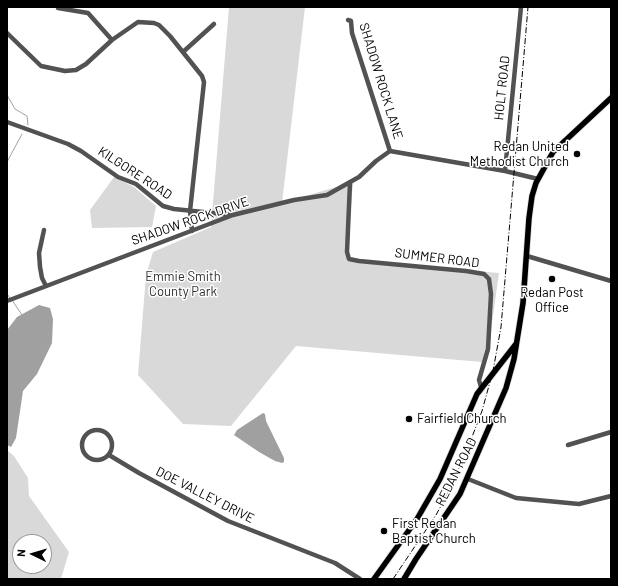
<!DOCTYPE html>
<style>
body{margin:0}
#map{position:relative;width:618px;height:586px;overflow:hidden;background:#fff;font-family:Barlow,sans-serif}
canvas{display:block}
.frame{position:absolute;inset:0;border:8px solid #000;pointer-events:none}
.north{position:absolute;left:12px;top:534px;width:40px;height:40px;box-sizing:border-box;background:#fff;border:1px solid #999;border-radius:50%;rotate:275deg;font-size:11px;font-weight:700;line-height:16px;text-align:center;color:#000}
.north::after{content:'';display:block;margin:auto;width:14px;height:18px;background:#000;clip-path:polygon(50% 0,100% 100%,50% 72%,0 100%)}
</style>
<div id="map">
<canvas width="618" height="586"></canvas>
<div class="frame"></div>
<div class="north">N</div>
</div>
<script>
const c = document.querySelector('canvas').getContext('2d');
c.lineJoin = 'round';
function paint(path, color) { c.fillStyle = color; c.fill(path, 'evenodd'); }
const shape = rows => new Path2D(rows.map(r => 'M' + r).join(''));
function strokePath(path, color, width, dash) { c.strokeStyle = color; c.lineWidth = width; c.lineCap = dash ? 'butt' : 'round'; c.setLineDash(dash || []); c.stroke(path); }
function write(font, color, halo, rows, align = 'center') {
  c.font = font + ' Barlow,sans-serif'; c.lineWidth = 3; c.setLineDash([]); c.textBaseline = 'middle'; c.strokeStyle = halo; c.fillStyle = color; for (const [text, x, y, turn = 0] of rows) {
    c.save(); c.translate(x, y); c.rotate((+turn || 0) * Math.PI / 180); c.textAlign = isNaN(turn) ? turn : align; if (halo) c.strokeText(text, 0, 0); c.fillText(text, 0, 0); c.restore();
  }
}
const green = shape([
 [229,7,305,7,282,203,353,182,347,260,499,273,491,330,482,362,296,346,231,426,183,424,138,375,146,275,153,252,211,227],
 [114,177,134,187,156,206,152,227,92,228,90,210],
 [7,450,14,456,28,478,29,496,69,552,61,579,7,579],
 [20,542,44,542,44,566,20,566]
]);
const water = shape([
 [39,305,50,308,53,319,52,343,37,374,23,391,16,438,11,447,7,445,7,330,17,317],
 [263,413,265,414,266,421,284,458,284,462,282,463,275,461,259,452,234,435,237,430]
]);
const stream = shape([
 [7,95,15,109,27,116,28,125],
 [7,162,22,134],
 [7,294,10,298],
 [12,300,22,315]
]);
const minor = shape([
 [58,8,88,13,112,40],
 [348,20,351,21,352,33,390,151],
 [7,33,41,66,65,71,76,70,86,64,112,40,138,22,154,23,159,25,170,36,202,76,204,82,190,211,192,231],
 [183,52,214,24],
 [7,122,68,144,81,151,118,177,136,184,163,206,174,209,232,215],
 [505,171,521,7],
 [350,183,347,252,349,259,359,261,466,271,484,274,489,279,491,294,488,349,479,380,481,387],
 [44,230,39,253,40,267,42,278,46,286],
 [527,256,611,281],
 [7,301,233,215,294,200,327,195,359,177,376,161,390,151,505,171,538,179],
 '82 445a15 15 0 1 1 30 0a15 15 0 1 1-30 0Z',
 [568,445,611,432],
 [109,455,139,473,228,521,335,563,360,579],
 [468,479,516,498,579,504,611,496]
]);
const major = shape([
 [374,579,417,519,440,479,477,394,516,344],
 [404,579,416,559,460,494,506,388,514,359,523,303,529,218,532,196,536,183,553,152,611,98]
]);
const rail = shape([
 [393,579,436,515,448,493,467,450,482,411,493,371,501,327,528,7]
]);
const markers = [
 [577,154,4,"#000"],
 [552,279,4,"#000"],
 [409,419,4,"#000"],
 [384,531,4,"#000"]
];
const streetNames = [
 ["SHADOW ROCK LANE",381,81,73],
 ["HOLT ROAD",502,88,-84],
 ["KILGORE ROAD",135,173,33],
 ["SHADOW ROCK DRIVE",190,221,-19],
 ["SUMMER ROAD",437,258,7],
 ["REDAN ROAD",456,472,-63],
 ["DOE VALLEY DRIVE",205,495,27]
];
const poiNames = [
 ["Redan United",569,147,"right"],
 ["Methodist Church",569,162,"right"],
 ["Redan Post",552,293,"center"],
 ["Office",552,308,"center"],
 ["Fairfield Church",417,419],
 ["First Redan",392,524],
 ["Baptist Church",392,539]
];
const parkNames = [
 ["Emmie Smith",183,277],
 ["County Park",183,292]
];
paint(green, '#d9d9d9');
paint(water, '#a0a0a0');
strokePath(stream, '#a0a0a0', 1);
strokePath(major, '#dbdbdb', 7);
strokePath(minor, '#525252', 4.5);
strokePath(major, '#000', 5.5);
strokePath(rail, '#000', 1, [6, 2, 1, 2]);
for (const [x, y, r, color] of markers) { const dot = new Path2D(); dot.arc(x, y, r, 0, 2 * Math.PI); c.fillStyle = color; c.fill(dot); strokePath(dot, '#fff', 1.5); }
write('13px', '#000', '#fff', streetNames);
write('13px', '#000', '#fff', poiNames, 'left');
write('13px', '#303030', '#fff', parkNames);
</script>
